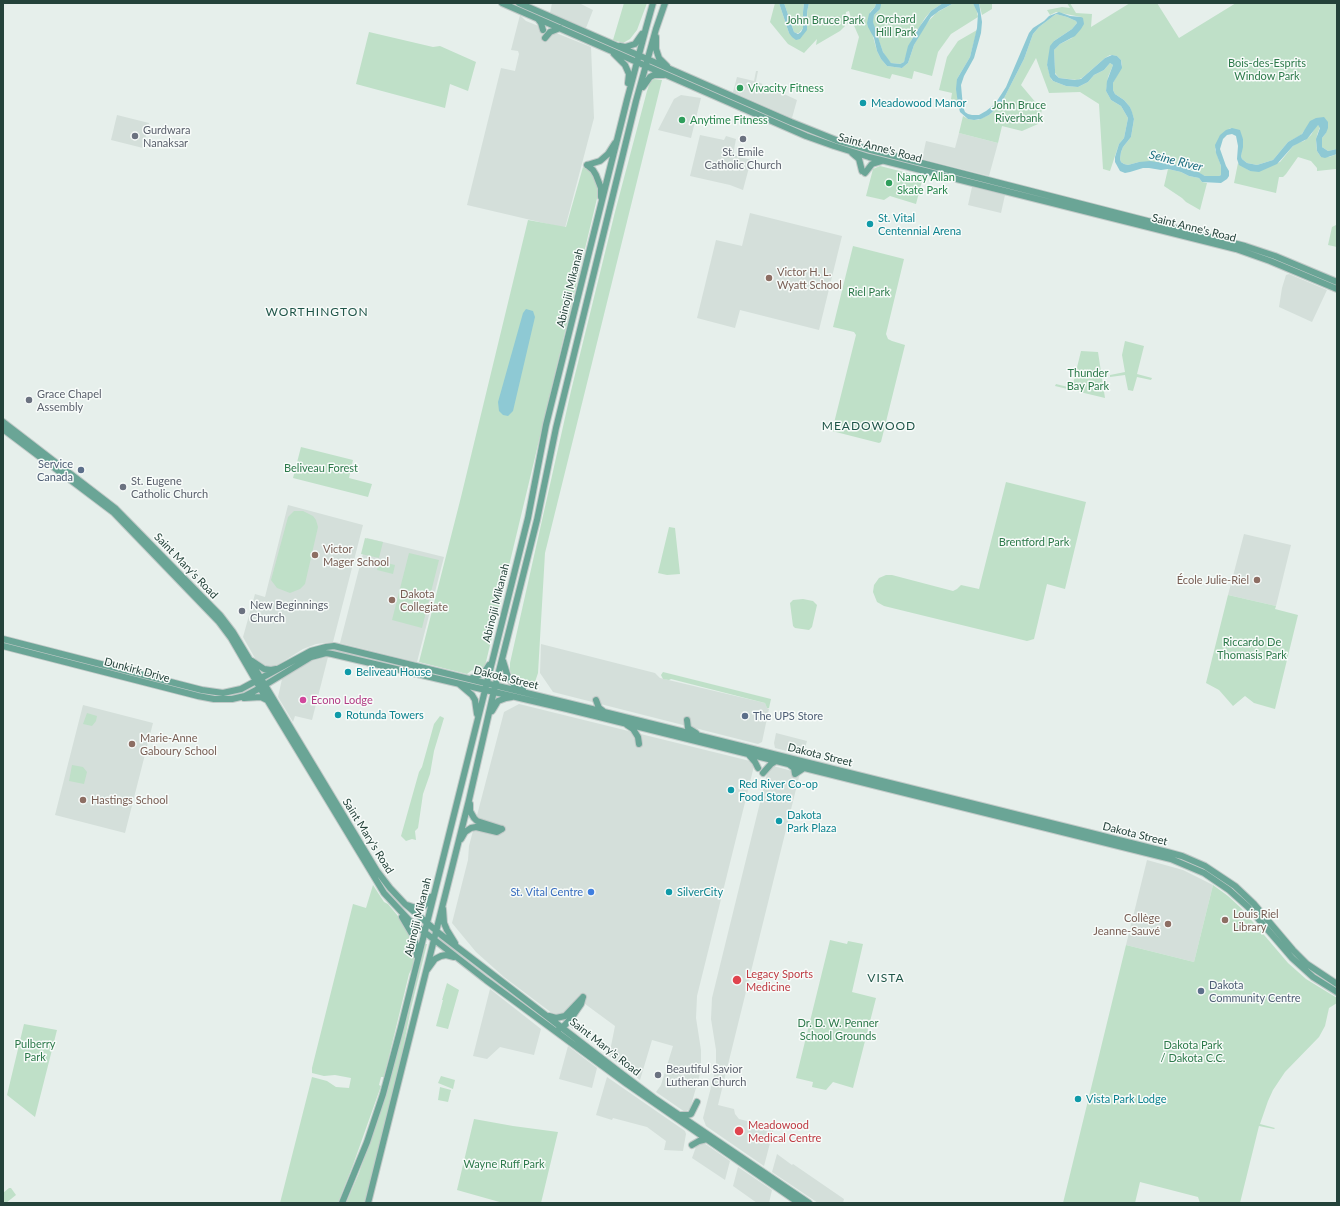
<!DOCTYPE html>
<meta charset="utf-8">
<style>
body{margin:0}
#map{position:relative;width:1340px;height:1206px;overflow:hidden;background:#e6efeb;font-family:Lato,sans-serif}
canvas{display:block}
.frame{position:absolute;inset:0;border:4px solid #24423a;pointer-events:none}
</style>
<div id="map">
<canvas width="1340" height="1206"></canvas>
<div class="frame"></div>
</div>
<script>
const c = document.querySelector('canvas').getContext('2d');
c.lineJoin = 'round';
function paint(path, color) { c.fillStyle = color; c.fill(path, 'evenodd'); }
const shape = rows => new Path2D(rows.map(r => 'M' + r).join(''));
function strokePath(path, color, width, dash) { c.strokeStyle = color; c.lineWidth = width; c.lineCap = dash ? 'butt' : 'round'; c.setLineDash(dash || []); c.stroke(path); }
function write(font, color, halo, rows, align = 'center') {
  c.font = font + ' Lato,sans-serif'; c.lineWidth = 3; c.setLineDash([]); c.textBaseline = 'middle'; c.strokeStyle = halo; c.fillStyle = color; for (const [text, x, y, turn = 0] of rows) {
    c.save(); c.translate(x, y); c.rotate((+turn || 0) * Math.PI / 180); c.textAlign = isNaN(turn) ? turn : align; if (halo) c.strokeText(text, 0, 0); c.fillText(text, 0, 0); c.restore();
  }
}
const built = shape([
 [552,3,579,3,593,10,586,28,550,13],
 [520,15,526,21,591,47,594,118,565,228,467,205,501,68,515,71,519,54,518,51,511,50],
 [756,71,758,71,756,81,797,100,792,118,733,92,737,77,754,81],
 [681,95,701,98,691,138,658,130,674,99],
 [117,115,149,123,143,148,111,140],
 [959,133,998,143,989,176,922,159,926,141,955,148],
 [700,135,724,140,726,136,736,139,733,155,751,160,743,190,730,185,690,176],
 [972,187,1005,195,1001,213,968,205],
 [750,213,842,236,819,330,740,310,735,328,697,318,716,240,742,246],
 [1289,274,1327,290,1312,322,1279,307,1282,288,1286,275],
 [288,505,363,525,333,642,316,644,303,649,276,666,270,667,264,666,256,660,243,637,255,594,265,597],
 [1244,534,1291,545,1276,606,1228,595],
 [367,538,444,557,417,662,340,643],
 [541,644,655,673,660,678,765,703,767,708,769,709,762,742,758,744,553,692,540,673],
 [325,656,328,657,312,720,295,716,293,722,278,697,282,679,315,659],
 [519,704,750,761,754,766,697,996,696,1018,701,1050,701,1070,690,1109,685,1112,656,1092,661,1085,673,1046,652,1040,640,1080,609,1056,615,1026,581,1001,573,1029,504,977,476,952,452,923,468,860,469,846,504,712],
 [83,705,153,723,125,833,55,815],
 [776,733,807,741,803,755,775,748,774,743],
 [773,766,800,773,718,1105,734,1109,735,1114,739,1119,774,1128,764,1166,706,1126,703,1118,716,1068,716,1050,711,1019,712,998,768,770],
 [1147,860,1183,870,1213,885,1194,962,1126,945],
 [490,989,541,1029,534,1055,500,1047,487,1059,473,1056],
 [568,1046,597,1068,592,1088,559,1079],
 [607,1077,685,1131,686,1134,683,1151,664,1150,666,1141,647,1127,613,1118,612,1120,596,1115],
 [704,1143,730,1161,725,1180,692,1158,697,1144],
 [777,1154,792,1165,793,1164,844,1199,843,1203,818,1203,772,1172],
 [738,1167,772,1190,769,1203,757,1203,733,1186]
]);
const green = shape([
 [624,3,647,3,637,30,630,39,623,43,613,40],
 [775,3,779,3,789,33,802,36,808,23,807,12,809,3,876,3,875,7,870,12,872,33,877,51,881,59,887,66,902,68,908,63,914,45,925,25,936,13,954,3,973,3,976,7,978,17,951,34,938,52,932,76,914,71,912,79,892,74,890,79,851,69,859,37,852,21,852,24,847,24,847,18,851,18,849,11,846,12,845,26,840,31,816,45,817,39,804,53,788,44,770,22],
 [784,3,804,3,803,12,803,28,799,33,796,33,794,32],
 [881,3,943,3,931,11,925,18,911,41,904,62,900,64,891,63,887,59,883,52,874,27,872,19,874,15,878,11],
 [979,3,992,3,992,9,982,15],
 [1067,3,1070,3,1076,13,1092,14,1091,27,1130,3,1157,3,1179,38,1236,3,1337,3,1337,149,1328,151,1322,147,1322,138,1326,133,1325,119,1304,131,1301,135,1288,142,1273,160,1257,165,1247,163,1242,159,1241,156,1243,139,1230,128,1215,149,1221,166,1221,175,1219,176,1205,176,1187,168,1168,164,1139,162,1128,165,1124,164,1121,162,1120,159,1121,152,1123,147,1131,137,1134,119,1130,107,1124,100,1115,94,1113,90,1113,83,1122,65,1121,60,1117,56,1110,55,1105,58,1082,78,1077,80,1059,78,1055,73,1054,50,1060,44,1072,38,1081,17,1056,12,1050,15,1047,10,1062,7,1070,8],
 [1056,14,1067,17,1076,21,1077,23,1072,29,1054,41,1047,65,1051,79,1053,81,1066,86,1078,87,1088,82,1094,75,1104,70,1110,63,1113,65,1108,77,1106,91,1111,100,1121,106,1128,118,1124,138,1119,144,1110,171,1103,169,1099,104,1080,92,1049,93,1036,58,1021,85,1042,110,1038,124,1022,131,1002,126,998,143,959,133,963,116,968,119,978,120,989,115,1001,104,1024,59,1033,34,1039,27],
 [977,30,970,57,957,79,958,104,959,108,954,107,951,99,952,93,939,90,947,57,958,41],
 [369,32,433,47,440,46,476,62,468,91,450,84,445,108,356,84],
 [654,79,662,80,545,553,538,673,533,688,520,685,516,681,512,676,510,670,510,663,571,391,615,212,647,91,650,82],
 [1316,125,1318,125,1320,127,1317,135,1316,143,1317,151,1321,157,1329,157,1337,154,1337,173,1336,169,1317,171,1317,168,1311,161,1298,157,1286,174,1283,177,1279,177,1276,193,1234,183,1238,163,1250,171,1280,162,1293,146,1297,143,1304,141,1311,135,1315,128],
 [880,166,923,177,916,204,890,196,884,200,866,196,873,169],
 [583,167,591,171,596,180,599,190,485,666,482,670,477,673,472,670,467,674,419,662,461,497,528,220,566,227],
 [1168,169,1181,172,1189,176,1199,178,1202,182,1207,183,1200,210,1186,202,1182,198,1164,186],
 [1336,225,1337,225,1337,247,1328,245,1332,227],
 [853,246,904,259,886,334,888,339,892,341,905,345,881,442,879,443,832,431,856,335,854,332,833,327],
 [1125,341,1144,346,1137,374,1152,378,1151,380,1137,377,1133,391,1128,390,1125,375,1110,377,1110,375,1125,372,1122,355],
 [1081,351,1098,352,1105,398,1055,386,1056,384,1072,388],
 [301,447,353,460,349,478,372,484,368,497,293,478],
 [1006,482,1086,502,1065,589,1047,584,1034,639,1027,641,884,606,877,602,873,592,874,585,879,578,886,575,892,575,953,591,957,589,961,585,979,589],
 [294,511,303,511,313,516,316,520,318,527,305,584,300,589,290,593,277,588,271,580,288,517],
 [669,527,675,528,680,574,667,575,658,573],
 [365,538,383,542,379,558,361,554],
 [409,553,439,560,422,628,392,620],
 [379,561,395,565,393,574,377,570],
 [1228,595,1276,606,1275,609,1298,615,1275,709,1254,703,1245,696,1233,706,1219,690,1206,683],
 [803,599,813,601,817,605,812,627,809,630,795,628,793,626,790,603,793,600],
 [663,672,771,699,769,708,767,708,765,703,671,679,669,680,663,679,661,675],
 [87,713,97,716,96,721,92,726,83,724],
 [440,716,444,718,434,751,430,774,423,794,418,828,415,831,416,840,412,839,406,841,401,836,419,772,422,767,434,724],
 [72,765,83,767,87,772,84,784,69,781],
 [373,885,384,902,388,904,407,927,415,950,413,966,409,974,384,1077,381,1077,379,1085,381,1086,353,1165,338,1203,280,1203,312,1077,327,1081,336,1087,349,1088,351,1078,335,1075,324,1076,312,1073,312,1068,353,904,366,908],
 [1213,885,1228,896,1241,908,1288,963,1306,979,1337,998,1337,1003,1329,1008,1325,1026,1319,1037,1285,1072,1273,1090,1268,1101,1260,1124,1275,1128,1274,1129,1259,1126,1240,1203,1200,1203,1198,1197,1140,1182,1135,1203,1063,1203,1126,945,1194,962],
 [830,940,847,944,848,941,863,944,852,992,876,998,853,1088,833,1082,826,1090,812,1087,813,1082,796,1078],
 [425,944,427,944,411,1008,397,1079,366,1203,346,1203,359,1173,387,1090],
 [447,983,459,990,448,1029,436,1026,443,1000,442,1000],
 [24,1024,57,1030,35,1117,7,1095],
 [441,1076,455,1080,453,1089,438,1083],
 [440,1087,451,1090,448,1102,438,1100],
 [474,1119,513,1126,558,1132,541,1203,503,1203,457,1190],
 [9,1188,11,1188,16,1195,6,1203,3,1203,3,1193]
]);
const water = shape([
 [779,3,784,3,794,32,798,34,801,32,803,28,803,12,804,3,809,3,807,12,807,30,800,39,796,40,792,37,789,33],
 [876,3,881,3,881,5,880,9,874,15,873,22,883,52,891,63,900,64,904,62,908,46,920,26,931,11,943,3,954,3,939,11,931,17,914,45,908,63,902,68,887,66,881,59,877,51,874,38,868,27,867,23,869,14,875,7],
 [973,3,979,3,982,22,981,33,974,58,964,76,961,85,963,107,965,112,968,114,972,115,979,115,986,111,995,104,1006,87,1029,33,1033,28,1044,21,1049,16,1059,12,1070,16,1081,17,1083,18,1084,24,1081,29,1075,36,1060,44,1054,50,1055,70,1055,74,1059,78,1075,80,1081,79,1105,58,1112,55,1117,56,1121,60,1122,68,1113,83,1113,90,1115,94,1124,100,1130,107,1132,112,1134,119,1131,137,1123,147,1121,152,1120,159,1121,162,1124,164,1128,165,1139,162,1150,161,1183,166,1192,171,1198,172,1205,176,1219,176,1221,175,1221,166,1216,153,1215,145,1220,135,1226,130,1232,128,1240,130,1243,139,1243,147,1241,156,1242,159,1247,163,1257,165,1273,160,1288,142,1302,134,1310,121,1316,118,1324,117,1328,122,1328,128,1326,133,1322,138,1322,147,1328,151,1337,149,1337,154,1325,158,1321,157,1317,151,1316,139,1320,128,1318,125,1307,139,1293,146,1277,164,1259,172,1250,171,1239,165,1237,159,1238,146,1236,136,1232,134,1227,135,1223,139,1220,149,1226,166,1229,171,1229,176,1227,179,1221,183,1202,182,1199,178,1189,176,1181,172,1168,169,1161,170,1149,168,1143,168,1130,172,1125,173,1120,171,1115,162,1115,157,1119,144,1124,138,1128,118,1121,106,1111,100,1106,91,1107,81,1113,65,1110,63,1104,70,1094,75,1088,82,1078,87,1066,86,1053,81,1050,77,1047,65,1050,46,1054,41,1072,29,1077,23,1076,21,1067,17,1056,14,1039,27,1033,34,1024,59,1001,104,989,115,981,119,974,120,968,119,960,112,958,104,956,89,957,79,970,57,977,28,978,14],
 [526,309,533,311,535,317,513,411,508,416,503,415,499,411,498,402,523,313]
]);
const major = shape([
 [502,3,806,136,834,146,869,157,1236,249,1270,261,1337,289],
 [519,3,791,122,836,140,871,150,1245,246,1275,256,1337,282],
 [538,19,541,23,543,30],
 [656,37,656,49,659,58,667,66],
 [545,38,550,32,560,28],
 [620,46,625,47,635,44,642,34],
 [614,54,625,65,629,74,628,83],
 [643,87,650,77,654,75,664,75],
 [852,153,859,159,862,171],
 [587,165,600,161,608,154,615,143],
 [587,165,593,170,596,175,601,188,601,197],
 [865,173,872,164,882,161],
 [3,422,116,509,220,615,233,632,377,871,390,888,405,904,440,934,622,1074,654,1098,809,1203],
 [3,429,113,512,219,622,231,638,260,688,384,893,409,920,486,980,627,1084,799,1203],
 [3,639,202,690,223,693,241,689,311,651,326,647,334,646,596,710,1167,852,1182,856,1205,866,1235,886,1254,904,1293,950,1307,964,1337,984],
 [3,646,198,696,214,699,232,699,245,696,260,688,311,657,326,653,332,654,567,709,1171,859,1204,873,1229,890,1248,907,1292,958,1313,977,1337,992],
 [252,661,264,669,271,670,276,669],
 [503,661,508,677,515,686,523,690],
 [472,678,484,673,489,665],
 [459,684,472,695,475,700,477,714],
 [244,698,261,697,267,700],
 [596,700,599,708,603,711],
 [492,711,498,701,506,698,512,697],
 [687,720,688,728,696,733],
 [627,725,633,729,638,737,639,744],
 [749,755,755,762,758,768],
 [790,765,794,768,795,774,804,768],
 [763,773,771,764,776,761],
 [470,804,470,811,474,818,477,821,502,829],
 [461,839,465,832,471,828,476,827,497,832,502,829],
 [407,905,416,908,421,907,425,905,431,897],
 [443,909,444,923,447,930,455,943],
 [402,917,412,934,416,945,417,956],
 [427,970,435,959,441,956,446,955,454,957],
 [549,1016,556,1018,565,1016,583,997],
 [559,1029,565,1025,572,1017,581,1004,583,997],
 [680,1115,688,1115,691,1114,697,1102],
 [692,1145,699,1141,707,1139],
 [342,1203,367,1142,383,1094,401,1027,528,518,546,425,627,100,646,28,653,3],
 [368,1203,469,800,494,691,537,520,556,428,636,101,656,29,665,3]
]);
const markers = [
 [740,88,4,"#2e9e5b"],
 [863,103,4,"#0f9aa8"],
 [682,120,4,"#2e9e5b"],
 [135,136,4,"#6b7280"],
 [743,139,4,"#6b7280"],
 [889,183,4,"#2e9e5b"],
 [870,224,4,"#0f9aa8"],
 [769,278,4,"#8d6e63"],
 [29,400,4,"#6b7280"],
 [81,470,4,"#5c6f8a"],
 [123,487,4,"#6b7280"],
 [315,555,4,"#8d6e63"],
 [1257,580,4,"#8d6e63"],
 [392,600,4,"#8d6e63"],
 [242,611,4,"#6b7280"],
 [348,672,4,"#0f9aa8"],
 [303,700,4,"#d1479c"],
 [338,715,4,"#0f9aa8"],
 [745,716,4,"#5c6f8a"],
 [132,744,4,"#8d6e63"],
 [731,790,4,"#0f9aa8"],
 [83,800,4,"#8d6e63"],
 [779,821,4,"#0f9aa8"],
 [591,892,4,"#3f7fe0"],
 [669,892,4,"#0f9aa8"],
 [1225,920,4,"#8d6e63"],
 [1168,924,4,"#8d6e63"],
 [737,980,5,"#e0444e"],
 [1201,991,4,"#5c6f8a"],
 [658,1075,4,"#6b7280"],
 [1078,1099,4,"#0f9aa8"],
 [739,1131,5,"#e0444e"]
];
const parkNames = [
 ["Orchard",896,19],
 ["Hill Park",896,32],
 ["John Bruce Park",825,20],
 ["Bois-des-Esprits",1267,63],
 ["Window Park",1267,76],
 ["John Bruce",1019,105],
 ["Riverbank",1019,118],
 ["Riel Park",869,292],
 ["Thunder",1088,373],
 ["Bay Park",1088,386],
 ["Beliveau Forest",321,468],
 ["Brentford Park",1034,542],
 ["Riccardo De",1252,642],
 ["Thomasis Park",1252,655],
 ["Dr. D. W. Penner",838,1023],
 ["School Grounds",838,1036],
 ["Pulberry",35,1044],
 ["Park",35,1057],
 ["Dakota Park",1193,1045],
 ["/ Dakota C.C.",1193,1058],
 ["Wayne Ruff Park",504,1164]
];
const leisureNames = [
 ["Vivacity Fitness",748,88],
 ["Anytime Fitness",690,120],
 ["Nancy Allan",897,177],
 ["Skate Park",897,190]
];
const cultureNames = [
 ["Meadowood Manor",871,103],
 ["St. Vital",878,218],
 ["Centennial Arena",878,231],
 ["Beliveau House",356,672],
 ["Rotunda Towers",346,715],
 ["Red River Co-op",739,784],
 ["Food Store",739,797],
 ["Dakota",787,815],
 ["Park Plaza",787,828],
 ["SilverCity",677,892],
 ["Vista Park Lodge",1086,1099]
];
const worshipNames = [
 ["Gurdwara",143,130],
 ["Nanaksar",143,143],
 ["St. Emile",743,152,"center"],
 ["Catholic Church",743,165,"center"],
 ["Grace Chapel",37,394],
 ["Assembly",37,407],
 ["St. Eugene",131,481],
 ["Catholic Church",131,494],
 ["New Beginnings",250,605],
 ["Church",250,618],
 ["Beautiful Savior",666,1069],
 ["Lutheran Church",666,1082]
];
const streetNames = [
 ["Saint Anne's Road",880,148,15],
 ["Saint Anne's Road",1194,228,14],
 ["Abinojii Mikanah",570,288,-76],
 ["Saint Mary’s Road",186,566,46],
 ["Abinojii Mikanah",496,603,-76],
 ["Dunkirk Drive",137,670,15],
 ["Dakota Street",506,678,14],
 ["Dakota Street",820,755,14],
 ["Dakota Street",1135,834,14],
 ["Saint Mary’s Road",368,836,58],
 ["Abinojii Mikanah",418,917,-76],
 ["Saint Mary’s Road",605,1047,38]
];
const educationNames = [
 ["Victor H. L.",777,272],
 ["Wyatt School",777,285],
 ["Victor",323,549],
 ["Mager School",323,562],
 ["École Julie-Riel",1249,580,"right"],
 ["Dakota",400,594],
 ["Collegiate",400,607],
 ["Marie-Anne",140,738],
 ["Gaboury School",140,751],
 ["Hastings School",91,800],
 ["Louis Riel",1233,914],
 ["Library",1233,927],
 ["Collège",1160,918,"right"],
 ["Jeanne-Sauvé",1160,931,"right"]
];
const serviceNames = [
 ["Service",73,464,"right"],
 ["Canada",73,477,"right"],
 ["The UPS Store",753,716],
 ["Dakota",1209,985],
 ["Community Centre",1209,998]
];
const hotelNames = [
 ["Econo Lodge",311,700]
];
const shopNames = [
 ["St. Vital Centre",583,892]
];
const healthNames = [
 ["Legacy Sports",746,974],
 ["Medicine",746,987],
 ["Meadowood",748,1125],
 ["Medical Centre",748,1138]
];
const waterNames = [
 ["Seine River",1176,161,14]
];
const neighbourhoodNames = [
 ["WORTHINGTON",317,312],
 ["MEADOWOOD",869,426],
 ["VISTA",886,978]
];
paint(built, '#d4dfda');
paint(green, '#bfe0c8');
paint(water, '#8ec9d4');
strokePath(major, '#c2cac8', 8);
strokePath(major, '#6aa596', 6);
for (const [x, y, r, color] of markers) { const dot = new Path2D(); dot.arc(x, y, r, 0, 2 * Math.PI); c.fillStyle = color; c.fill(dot); strokePath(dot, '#f7fbf9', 1.5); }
write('11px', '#2d7a4b', '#f7fbf9', parkNames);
write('11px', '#27864d', '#f7fbf9', leisureNames, 'left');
write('11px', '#0d838f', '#f7fbf9', cultureNames, 'left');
write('11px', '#5b616d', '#f7fbf9', worshipNames, 'left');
write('11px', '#24423a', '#f7fbf9', streetNames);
write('11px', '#785e54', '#f7fbf9', educationNames, 'left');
write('11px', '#4e5e75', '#f7fbf9', serviceNames, 'left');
write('11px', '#b23c85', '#f7fbf9', hotelNames, 'left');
write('11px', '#366cbe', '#f7fbf9', shopNames, 'right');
write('11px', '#be3a42', '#f7fbf9', healthNames, 'left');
write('italic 12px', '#1c6f80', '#f7fbf9', waterNames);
c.letterSpacing = '1px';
write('12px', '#1f5548', '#f7fbf9', neighbourhoodNames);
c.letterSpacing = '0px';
</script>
